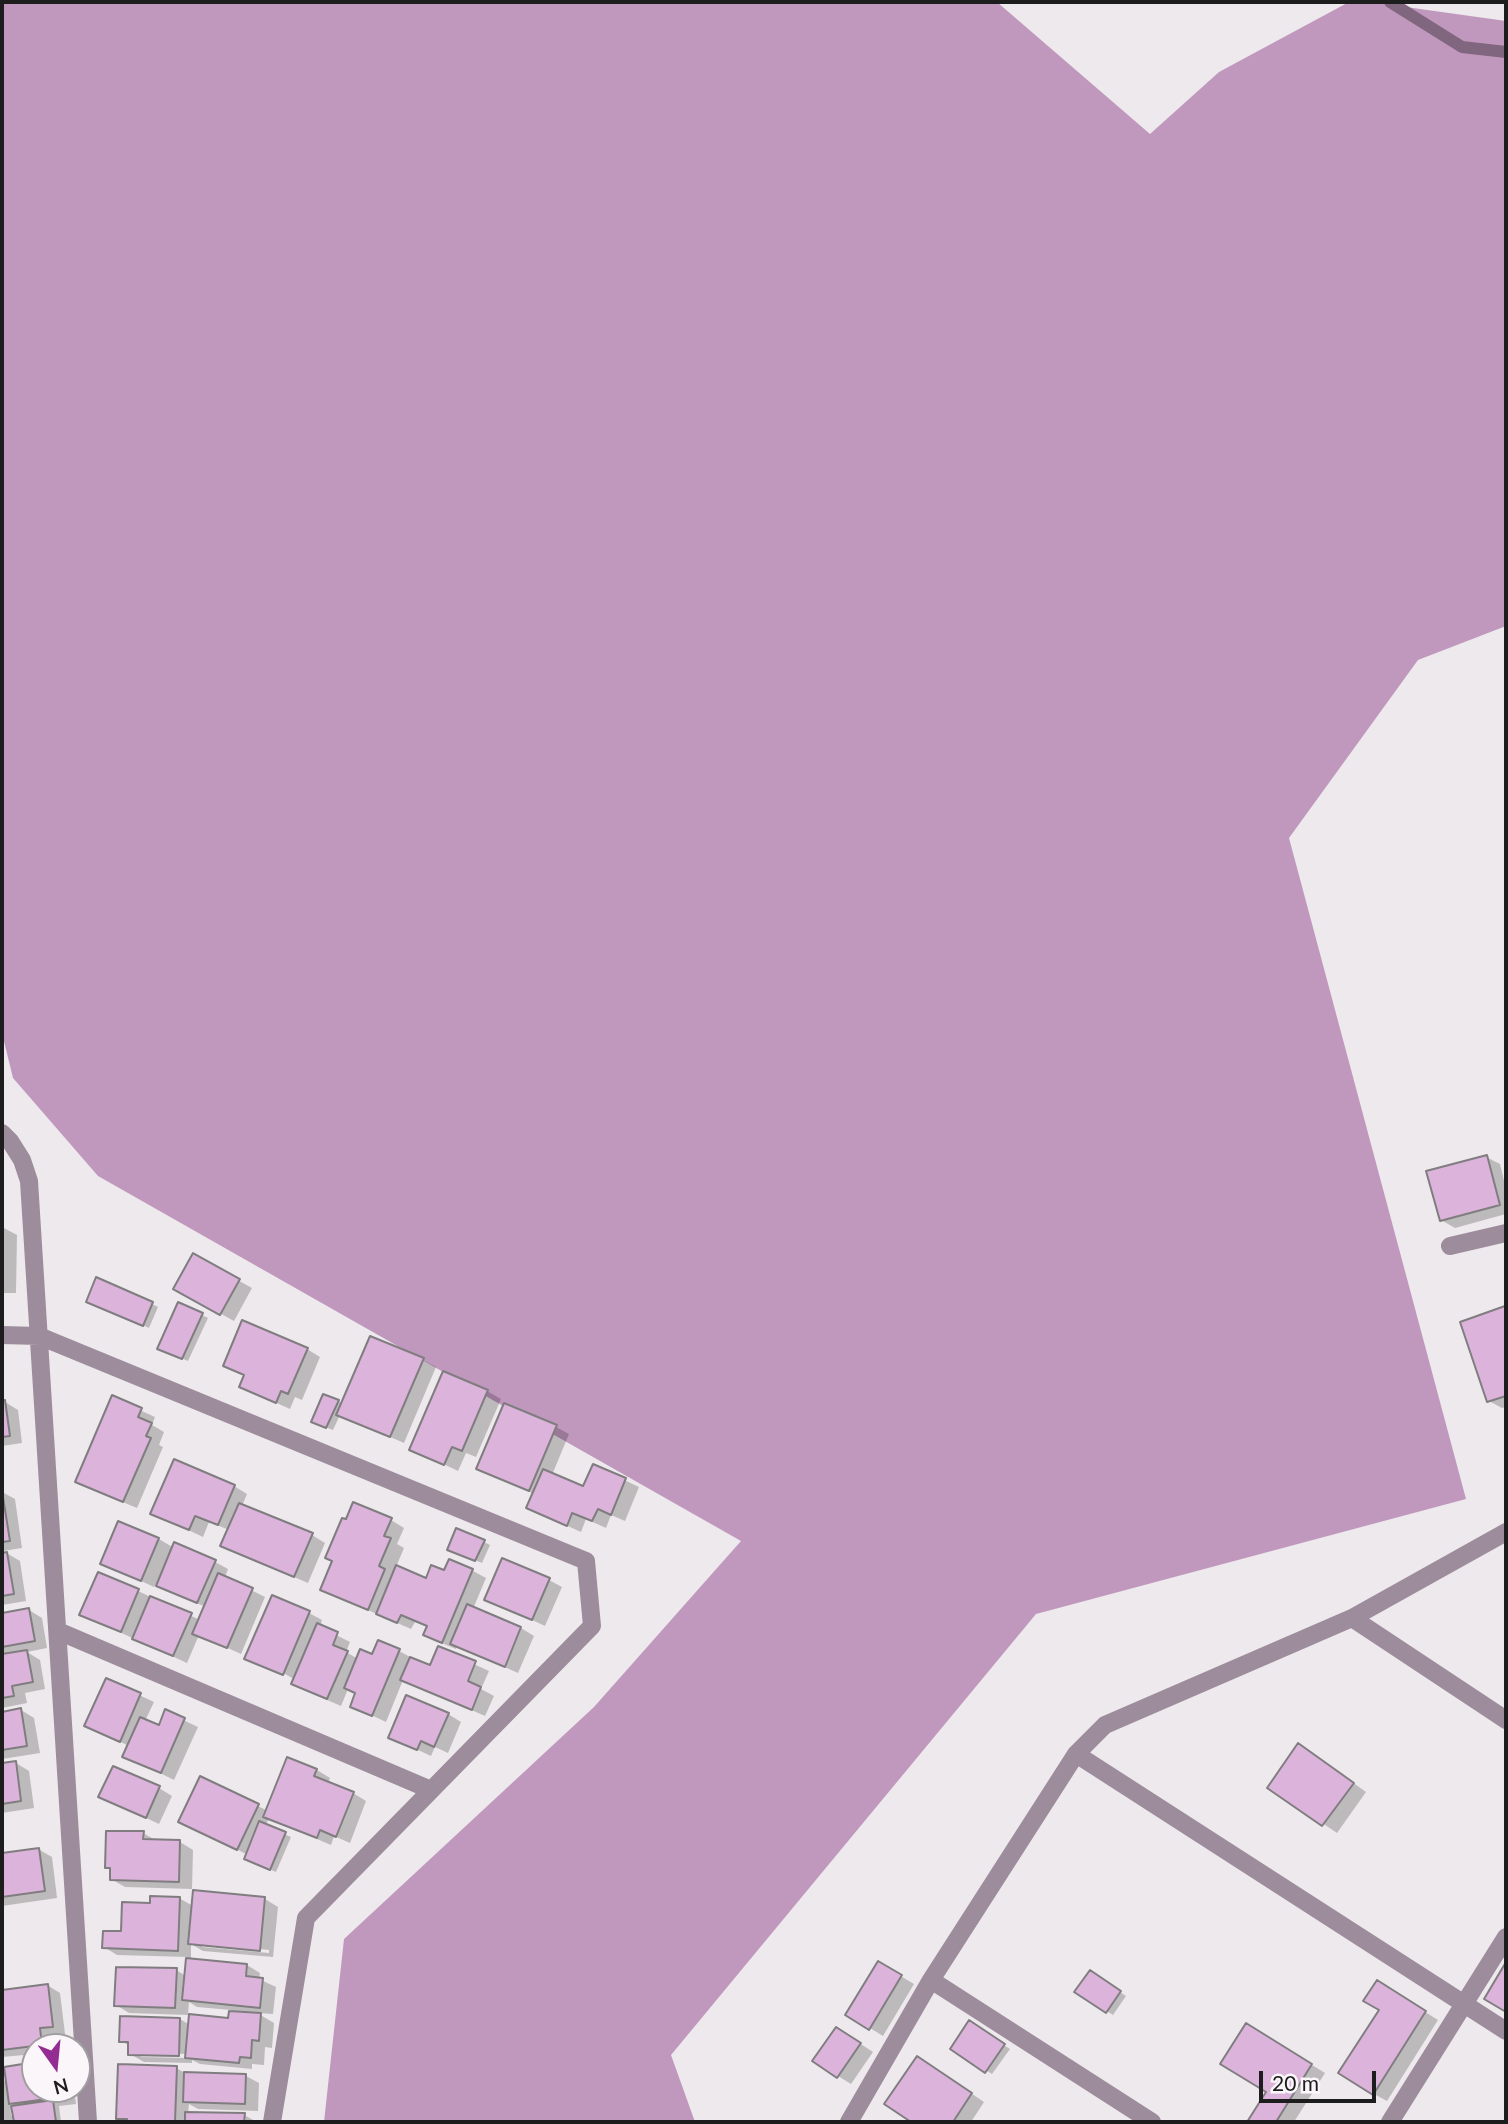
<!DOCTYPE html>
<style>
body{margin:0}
#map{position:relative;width:1508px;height:2124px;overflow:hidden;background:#ede9ec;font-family:Lato,sans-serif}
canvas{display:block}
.frame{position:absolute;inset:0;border:4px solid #1e1d1e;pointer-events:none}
.north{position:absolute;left:21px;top:2033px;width:70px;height:70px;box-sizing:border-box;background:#faf6fa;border:2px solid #a29fa2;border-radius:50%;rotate:165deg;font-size:19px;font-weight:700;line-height:28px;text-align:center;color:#1e1d1e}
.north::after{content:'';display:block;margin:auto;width:24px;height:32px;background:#932d92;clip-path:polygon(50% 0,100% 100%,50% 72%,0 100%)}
.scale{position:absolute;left:1259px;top:2071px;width:117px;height:32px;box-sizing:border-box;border:4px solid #1e1d1e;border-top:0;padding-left:9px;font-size:21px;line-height:24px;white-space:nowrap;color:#1e1d1e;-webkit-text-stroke:5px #faf6fa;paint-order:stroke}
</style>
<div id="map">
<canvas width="1508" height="2124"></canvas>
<div class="frame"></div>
<div class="north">N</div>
<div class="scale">20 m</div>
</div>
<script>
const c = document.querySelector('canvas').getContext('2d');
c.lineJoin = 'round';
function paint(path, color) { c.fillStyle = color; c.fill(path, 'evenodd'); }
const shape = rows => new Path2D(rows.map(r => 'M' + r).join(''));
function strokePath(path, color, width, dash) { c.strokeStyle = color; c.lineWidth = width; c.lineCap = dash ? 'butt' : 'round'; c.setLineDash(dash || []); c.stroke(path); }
const forest = shape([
 [2,2,997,2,1150,134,1219,72,1349,2,1370,2,1506,21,1506,626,1418,660,1289,838,1466,1499,1036,1614,671,2055,695,2122,324,2122,344,1939,594,1707,741,1541,98,1176,13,1078,2,1033]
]);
const shadow = shape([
 [1486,1157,1500,1164,1506,1189,1506,1214,1455,1228,1441,1220],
 [2,1169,4,1170,3,1211,2,1211],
 [2,1227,17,1235,16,1293,2,1293],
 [194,1256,252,1288,234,1321,176,1289],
 [94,1304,152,1304,158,1307,149,1328],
 [1505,1308,1506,1309,1506,1407,1502,1408,1489,1401],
 [202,1315,208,1318,188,1361,165,1351],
 [307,1349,320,1357,302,1400,295,1397,290,1409,241,1387,245,1376,225,1366],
 [423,1360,436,1367,404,1443,340,1415,333,1430,320,1425,338,1401,343,1404],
 [487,1391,501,1399,476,1457,466,1453,458,1471,412,1449],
 [113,1398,155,1417,152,1425,164,1432,159,1445,163,1447,137,1508,91,1489,77,1481],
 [2,1402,5,1402,18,1410,22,1443,2,1446],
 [556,1427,569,1434,552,1475,584,1488,594,1466,639,1487,625,1521,611,1515,606,1528,586,1519,581,1532,528,1508,534,1494,478,1468],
 [234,1486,247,1494,242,1506,312,1535,325,1543,308,1583,236,1552,229,1530,209,1522,203,1537,152,1513],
 [2,1492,15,1499,22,1548,3,1551,20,1561,26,1601,2,1605],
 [391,1520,404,1528,397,1544,404,1548,396,1567,427,1580,445,1573,450,1561,473,1571,486,1578,473,1609,521,1628,534,1636,518,1673,457,1646,456,1649,439,1642,426,1634,428,1627,415,1622,411,1629,336,1596],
 [119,1523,159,1539,174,1548,215,1562,228,1569,225,1577,265,1597,241,1654,199,1635,187,1663,82,1615,138,1591,200,1620,206,1607,172,1593,156,1584,154,1587,102,1563],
 [484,1542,490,1545,482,1563,455,1552],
 [549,1580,562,1587,545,1626,487,1599],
 [29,1610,42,1618,47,1648,27,1652,40,1660,45,1689,25,1693,27,1703,2,1708,2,1615],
 [309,1613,322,1620,320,1627,350,1642,346,1652,358,1659,399,1651,431,1668,439,1648,489,1671,481,1689,494,1696,485,1716,403,1680,386,1722,352,1706,357,1694,348,1689,341,1706,306,1691,293,1684,294,1679,276,1669,275,1672,247,1658],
 [107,1680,154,1702,145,1721,159,1728,166,1712,198,1727,174,1780,125,1756,129,1746,87,1726],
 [21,1710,34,1718,40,1753,2,1759,2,1713],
 [448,1714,461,1722,448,1753,435,1747,431,1756,390,1737],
 [1312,1753,1366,1792,1337,1833,1269,1787],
 [288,1759,317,1770,330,1778,328,1783,353,1793,366,1801,350,1843,334,1836,331,1845,269,1819,265,1826,291,1837,276,1872,252,1862,248,1855,194,1828,201,1778,268,1811],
 [16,1763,29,1771,34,1808,2,1813,2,1765],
 [159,1788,172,1796,159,1824,101,1797],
 [143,1833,157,1841,180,1842,193,1850,192,1889,125,1887,111,1879,112,1869,107,1867],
 [38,1849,52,1857,57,1898,2,1906,2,1854],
 [179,1898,193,1906,265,1899,278,1907,273,1957,203,1951,191,1944,191,1960,247,1965,260,1973,259,1979,276,1987,273,2014,257,2013,274,2023,272,2048,265,2047,264,2065,252,2064,252,2069,200,2064,192,2060,192,2063,144,2062,130,2054,130,2046,121,2041,180,2019,190,2025,229,2020,231,2010,197,2007,189,2002,188,2015,129,2013,116,2005,176,1970,186,1976,188,1957,117,1955,104,1947,123,1933,152,1905],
 [202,1943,269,1950,269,1953,202,1947],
 [141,2053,188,2054,188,2058,141,2057],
 [879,1963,914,1984,883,2036,847,2014],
 [1096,1976,1126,1996,1113,2015,1077,1992],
 [47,1985,60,1993,65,2034,53,2035,54,2047,35,2047,35,2054,2,2057,2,1992],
 [1390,1990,1438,2020,1387,2101,1374,2094,1381,2009],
 [969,2023,1010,2049,992,2074,952,2049],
 [1260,2033,1325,2073,1294,2122,1249,2122,1268,2092],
 [850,2037,873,2052,851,2084,838,2076],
 [35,2064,35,2089,74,2089,76,2104,59,2106,61,2122,2,2122,2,2079,8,2083],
 [10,2104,13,2104,14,2115,11,2116],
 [931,2066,984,2102,971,2122,914,2122,887,2104],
 [176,2068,187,2074,246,2076,259,2083,258,2111,198,2109,189,2104,188,2114,244,2115,257,2122,125,2122,118,2118]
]);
const stream = shape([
 [1390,2,1462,47,1506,52]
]);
const building = shape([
 [1487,1155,1500,1205,1440,1221,1426,1171,1487,1155],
 [193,1253,240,1279,220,1315,173,1289,193,1253],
 [96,1277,153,1302,143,1326,86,1302,96,1277],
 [178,1302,203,1313,182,1359,157,1349,178,1302],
 [1505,1306,1506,1396,1487,1402,1460,1322,1505,1306],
 [242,1320,308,1348,288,1394,281,1391,276,1403,239,1387,244,1375,223,1366,242,1320],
 [370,1336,424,1358,390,1437,336,1415,370,1336],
 [443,1371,488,1390,462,1451,452,1447,444,1465,409,1450,443,1371],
 [323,1394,339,1400,326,1428,311,1422,323,1394],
 [112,1395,142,1408,138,1417,152,1423,146,1436,151,1438,123,1502,75,1482,112,1395],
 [2,1400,5,1400,10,1436,2,1437,2,1400],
 [504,1403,557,1425,529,1491,476,1469,504,1403],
 [174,1459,235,1485,218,1525,195,1516,189,1530,150,1514,174,1459],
 [593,1464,626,1478,611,1515,598,1509,592,1521,572,1513,567,1526,526,1508,543,1469,583,1486,593,1464],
 [2,1491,10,1541,2,1542,2,1491],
 [353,1502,392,1518,384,1536,391,1538,379,1566,385,1569,368,1610,320,1590,332,1561,325,1558,342,1518,346,1519,353,1502],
 [239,1503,313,1533,294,1577,220,1546,239,1503],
 [118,1521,159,1538,141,1581,100,1564,118,1521],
 [456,1528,485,1540,475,1561,447,1550,456,1528],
 [174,1542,216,1560,197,1603,156,1586,174,1542],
 [7,1552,14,1594,2,1596,2,1553,7,1552],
 [502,1558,550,1578,532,1620,484,1600,502,1558],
 [449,1559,473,1569,442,1643,423,1635,427,1626,401,1615,397,1623,376,1614,396,1565,426,1578,431,1565,444,1570,449,1559],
 [98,1572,139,1589,121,1632,79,1615,98,1572],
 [218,1573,253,1588,227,1648,192,1634,218,1573],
 [272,1595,310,1611,283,1675,244,1659,272,1595],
 [150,1596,192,1613,173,1656,132,1639,150,1596],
 [467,1604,521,1627,505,1667,450,1644,467,1604],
 [29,1608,35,1641,2,1647,2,1613,29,1608],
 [317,1623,338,1632,333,1645,348,1651,327,1699,291,1684,317,1623],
 [378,1640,400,1649,372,1716,350,1707,355,1693,344,1688,360,1649,372,1654,378,1640],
 [438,1646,476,1661,468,1681,481,1687,472,1710,400,1680,410,1657,430,1665,438,1646],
 [27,1650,33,1682,12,1686,14,1696,2,1698,2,1654,27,1650],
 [106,1678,141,1693,120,1742,84,1726,106,1678],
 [406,1695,449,1713,434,1747,421,1741,417,1750,388,1738,406,1695],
 [21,1708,27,1746,2,1750,2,1712,21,1708],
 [165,1709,185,1718,161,1773,122,1757,140,1717,159,1725,165,1709],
 [1298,1743,1354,1783,1322,1826,1267,1788,1298,1743],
 [287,1757,317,1769,314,1776,354,1792,336,1837,320,1830,317,1838,263,1817,287,1757],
 [16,1761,21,1801,2,1804,2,1763,16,1761],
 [113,1766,160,1786,146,1818,98,1797,113,1766],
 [200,1776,259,1804,237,1850,178,1822,200,1776],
 [259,1821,286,1832,270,1870,244,1859,259,1821],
 [106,1831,144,1831,143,1839,180,1840,179,1882,110,1880,110,1868,105,1868,106,1831],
 [39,1848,45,1891,2,1897,2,1853,39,1848],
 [193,1890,265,1897,260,1951,188,1944,193,1890],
 [150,1896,180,1897,178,1951,102,1948,103,1931,121,1931,122,1902,150,1903,150,1896],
 [186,1958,247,1964,246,1976,263,1978,260,2008,182,2000,186,1958],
 [878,1961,902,1975,869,2030,845,2015,878,1961],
 [1506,1962,1506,2012,1484,1999,1506,1962],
 [116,1967,177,1968,175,2008,114,2006,116,1967],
 [1090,1970,1121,1991,1106,2013,1074,1992,1090,1970],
 [1377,1980,1426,2011,1373,2095,1338,2073,1379,2010,1363,2001,1377,1980],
 [48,1984,53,2027,40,2028,42,2045,2,2050,2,1990,48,1984],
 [229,2011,261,2013,259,2041,252,2040,251,2058,240,2057,239,2063,185,2058,189,2014,228,2018,229,2011],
 [120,2016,180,2018,179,2056,128,2055,128,2042,119,2042,120,2016],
 [969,2020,1005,2044,985,2073,950,2049,969,2020],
 [1246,2023,1312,2064,1276,2122,1247,2122,1266,2092,1220,2064,1246,2023],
 [836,2027,861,2043,837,2078,812,2061,836,2027],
 [917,2056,972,2093,953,2122,911,2122,884,2104,917,2056],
 [35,2062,35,2089,62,2089,63,2097,9,2104,4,2067,35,2062],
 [118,2064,177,2066,175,2122,127,2122,127,2119,116,2119,118,2064],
 [184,2072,246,2074,245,2104,183,2102,184,2072],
 [53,2100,56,2122,14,2122,11,2106,53,2100],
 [185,2112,245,2113,244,2122,185,2122,185,2112]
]);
const minor = shape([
 [2,1133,10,1141,22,1160,29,1181,88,2122],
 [1450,1246,1506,1233],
 [2,1335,39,1336,586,1561,592,1626,306,1918,272,2122],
 [1352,1618,1506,1720],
 [58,1631,431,1790],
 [1076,1754,1506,2031],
 [931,1980,1152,2122],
 [849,2122,931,1980,1076,1754,1105,1725,1352,1618,1506,1532],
 [1390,2122,1506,1937]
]);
paint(forest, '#c098bd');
paint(shadow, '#0003');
strokePath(stream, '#81667f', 12);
paint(building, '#dcb3da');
strokePath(building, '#807d80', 2);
strokePath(minor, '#9d8c9c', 18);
</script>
